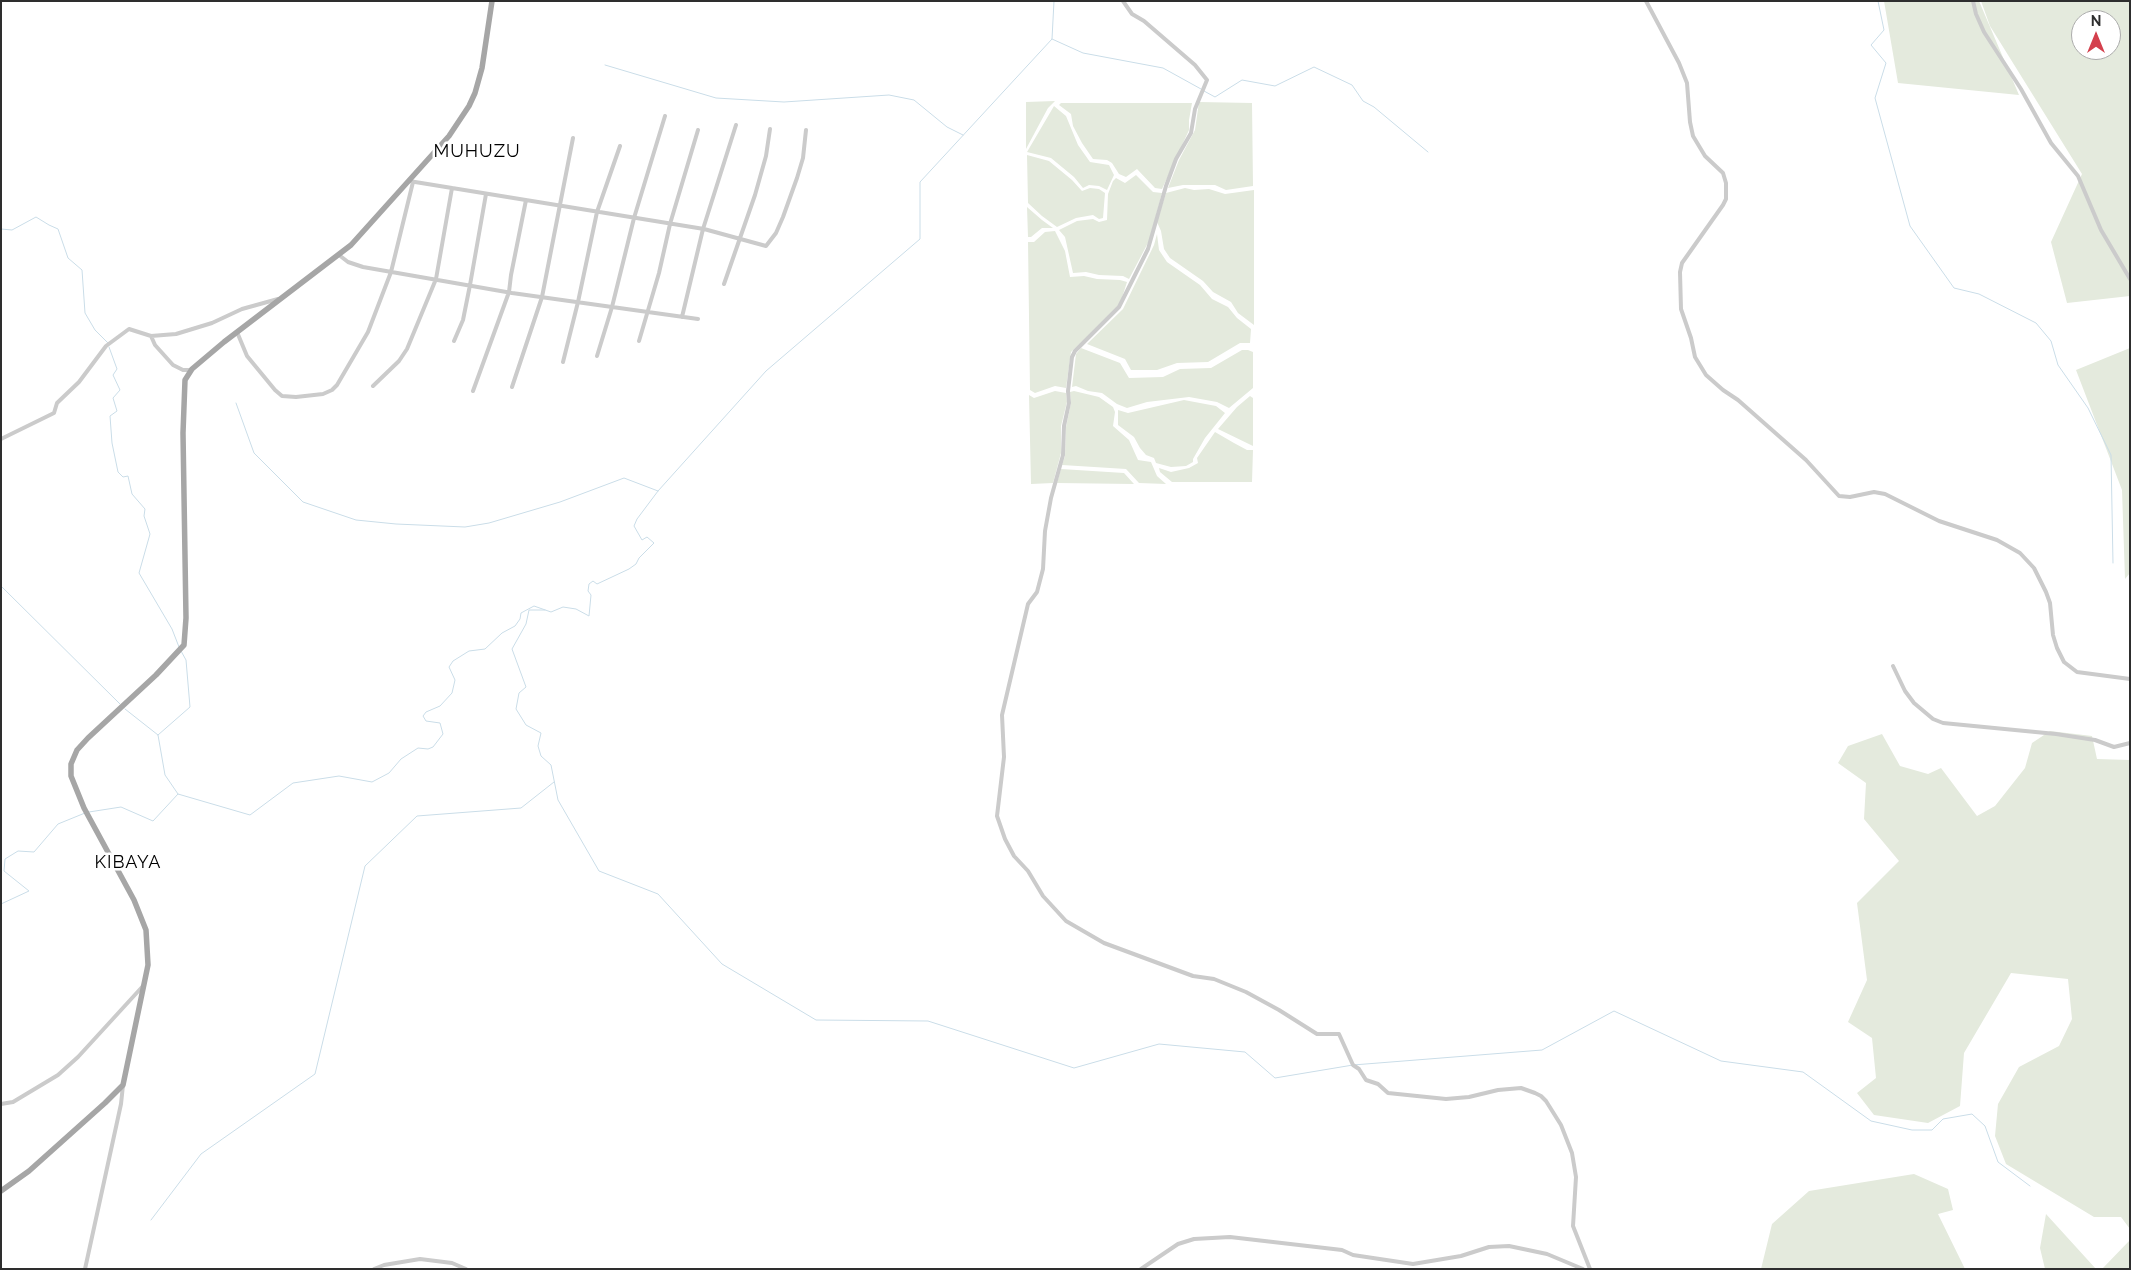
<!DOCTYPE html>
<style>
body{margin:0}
#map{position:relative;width:2131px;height:1270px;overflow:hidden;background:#fff;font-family:Raleway,sans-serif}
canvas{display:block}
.frame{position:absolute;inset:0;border:2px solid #2e2e2e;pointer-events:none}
.north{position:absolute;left:2071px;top:10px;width:50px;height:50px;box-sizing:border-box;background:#fff;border:1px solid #ababab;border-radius:50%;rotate:0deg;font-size:14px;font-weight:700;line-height:20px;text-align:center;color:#2e2e2e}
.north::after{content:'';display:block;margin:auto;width:18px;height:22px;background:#d4404d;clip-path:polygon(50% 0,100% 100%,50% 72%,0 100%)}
</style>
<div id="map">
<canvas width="2131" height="1270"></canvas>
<div class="frame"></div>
<div class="north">N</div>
</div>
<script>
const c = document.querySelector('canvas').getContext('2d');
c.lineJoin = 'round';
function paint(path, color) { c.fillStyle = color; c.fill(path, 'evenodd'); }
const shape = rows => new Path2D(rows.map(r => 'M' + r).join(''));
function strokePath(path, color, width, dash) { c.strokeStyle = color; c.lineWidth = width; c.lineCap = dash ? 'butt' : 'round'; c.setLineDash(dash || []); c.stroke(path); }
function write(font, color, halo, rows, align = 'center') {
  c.font = font + ' Raleway,sans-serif'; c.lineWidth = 5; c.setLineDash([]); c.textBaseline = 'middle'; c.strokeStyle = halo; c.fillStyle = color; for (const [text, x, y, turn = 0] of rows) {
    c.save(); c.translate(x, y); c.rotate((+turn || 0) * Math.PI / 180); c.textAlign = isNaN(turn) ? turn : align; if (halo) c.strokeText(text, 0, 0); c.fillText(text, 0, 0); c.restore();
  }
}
const green = shape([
 [1884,1,1979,1,2019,95,1898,83],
 [1981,1,2130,1,2130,296,2067,303,2051,242,2082,174,1990,26],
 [2081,20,2111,20,2111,50,2081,50],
 [1055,101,1048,108,1026,149,1026,102],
 [1199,102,1252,103,1253,186,1226,190,1215,185,1183,185,1168,188,1179,160,1195,130],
 [1061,103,1192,103,1189,120,1189,130,1162,189,1155,188,1137,169,1126,177,1119,174,1112,163,1107,160,1093,159,1082,143,1073,126,1071,114,1059,105],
 [1054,106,1066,116,1078,145,1090,162,1109,165,1114,175,1107,190,1099,186,1089,185,1083,188,1074,177,1051,158,1027,152],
 [1027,155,1049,161,1072,180,1082,191,1090,188,1099,189,1105,193,1103,218,1099,219,1093,215,1076,218,1057,227,1042,216,1028,203],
 [1136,175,1153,192,1162,193,1149,241,1129,279,1123,276,1099,275,1086,272,1073,273,1065,237,1059,230,1077,221,1093,219,1099,222,1107,220,1108,194,1113,181,1116,178,1125,183],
 [1185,188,1194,190,1209,189,1225,194,1254,190,1254,325,1238,313,1231,302,1213,292,1203,281,1170,258,1164,249,1161,231,1157,222,1166,193],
 [1027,207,1042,220,1053,228,1042,228,1031,237,1028,237],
 [1055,231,1065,251,1070,277,1084,276,1097,279,1120,280,1127,282,1119,307,1071,352,1066,388,1055,386,1035,393,1030,390,1028,242,1034,242,1045,232],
 [1157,234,1159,250,1167,262,1200,285,1212,299,1228,307,1237,318,1251,329,1250,343,1240,343,1208,362,1177,363,1157,370,1131,370,1125,359,1087,344,1123,309,1154,245],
 [1081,348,1120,363,1129,378,1163,377,1180,369,1211,368,1242,350,1248,350,1253,352,1253,388,1229,408,1217,402,1189,397,1147,402,1127,408,1117,404,1102,393,1088,391,1076,386,1072,387,1076,354],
 [2130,348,2130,573,2125,579,2122,490,2076,370],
 [1055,391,1066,393,1067,402,1061,426,1061,453,1053,483,1031,484,1029,395,1034,398],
 [1074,391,1099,397,1113,407,1115,412,1113,426,1129,440,1138,460,1151,462,1157,476,1166,484,1139,483,1126,469,1062,465,1065,456,1066,427,1071,403,1070,392],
 [1250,396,1253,398,1253,446,1218,429,1237,407],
 [1184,400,1216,406,1225,413,1205,438,1193,459,1193,462,1186,466,1171,467,1156,463,1154,458,1146,455,1140,448,1134,437,1118,425,1118,410,1128,413],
 [1215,432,1234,443,1247,450,1253,450,1252,482,1172,482,1160,472,1159,468,1171,472,1189,468,1198,463,1197,458],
 [1061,469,1124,473,1134,484,1057,483],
 [2050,731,2092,736,2097,759,2130,760,2130,1229,2121,1217,2094,1217,2006,1164,1995,1136,1998,1104,2019,1067,2059,1046,2072,1019,2068,979,2011,973,1964,1053,1960,1106,1928,1123,1874,1115,1857,1093,1876,1078,1872,1038,1848,1022,1867,980,1857,903,1899,861,1864,819,1866,783,1838,763,1848,746,1882,734,1900,766,1928,774,1941,768,1977,816,1995,806,2025,768,2032,743],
 [1914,1174,1948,1189,1953,1210,1938,1214,1965,1269,1761,1269,1772,1224,1809,1191],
 [2046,1214,2096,1269,2045,1269,2040,1248],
 [2130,1240,2130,1269,2102,1269]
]);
const stream = shape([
 [1878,1,1884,30,1871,45,1886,63,1875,98,1910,226,1954,288,1979,294,2036,323,2051,341,2058,365,2088,408,2111,455,2113,563],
 [1052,39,1083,53,1163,68,1201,89],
 [605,65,716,98,784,102,889,95,914,100,947,127,963,135],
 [1204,91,1215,97,1242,80,1275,86,1314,67,1352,85,1363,101,1374,107,1428,152],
 [1,229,12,230,36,217,49,225,58,229,68,258,82,270,85,313,95,330,108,343],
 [109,347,117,369,113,375,120,390,113,398,117,411,110,416,112,443,118,472,123,477,128,476,132,494,145,509,144,516,150,534,139,573,172,629,179,647],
 [236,403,254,453,303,502,356,520,396,524,465,527,489,523,560,502,624,478,658,491],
 [1,586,120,704],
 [545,610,529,610,526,624,512,649,526,687,519,693,516,709,526,725,541,733,538,746,541,756,551,765,558,800,599,871,658,894,722,964,816,1020,928,1021,1074,1068,1159,1044,1245,1052,1275,1078,1353,1065,1542,1050,1614,1011,1721,1061,1803,1072,1871,1121,1912,1130,1932,1130,1943,1119,1972,1114,1985,1126,1998,1162,2030,1186],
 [125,709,158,735,165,775,178,794],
 [158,735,190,707,186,660,181,651],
 [89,812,121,807,153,821,178,794,250,815,293,783,339,776,372,782,389,773,401,759,418,748,428,749,433,747,443,734,440,723,426,721,423,716,426,712,440,706,452,693,455,680,449,667,453,661,469,651,485,649,502,633,515,626,520,619,521,613,534,606,551,612,563,607,576,609,589,616,591,595,588,591,589,584,593,581,597,584,629,569,636,564,639,558,654,543,647,537,642,540,634,526,637,519,658,491,766,371,920,239,920,182,1052,39,1054,1],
 [1,904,29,891,4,871,5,859,18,851,34,852,58,824,85,813],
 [151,1220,201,1154,315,1074,365,866,417,816,521,808,554,782]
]);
const minor = shape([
 [1646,1,1679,63,1687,83,1690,122,1693,136,1705,156,1723,173,1726,183,1726,199,1723,205,1682,263,1680,272,1681,309,1691,338,1695,357,1706,375,1723,390,1738,400,1806,460,1839,496,1850,497,1874,492,1885,494,1939,521,1997,540,2020,553,2034,568,2046,592,2050,603,2053,635,2057,648,2064,662,2077,672,2130,679],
 [1973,1,1976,14,1984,32,2021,89,2051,143,2078,176,2101,230,2130,279],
 [409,181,704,229,766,246,776,233,783,217,797,178,803,158,806,130],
 [339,255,348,262,363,267,512,293,698,319],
 [724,284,755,195,766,156,770,129],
 [682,317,703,229,736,125],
 [237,332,247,356,275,390,282,396,296,397,323,394,332,390,337,385,368,332,391,272,413,182],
 [151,336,155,345,173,365,183,370,191,370],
 [454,341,463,320,470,285,486,194],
 [639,341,659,273,670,224,698,130],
 [597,356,612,307,634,218,665,116],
 [563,362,578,302,597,212,620,146],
 [373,386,399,361,407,349,436,279,452,188],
 [512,387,542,297,573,138],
 [473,391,509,292,511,275,526,200],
 [1,439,54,413,57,403,79,382,106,346,129,329,151,336,176,334,212,323,242,309,278,299],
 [1893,666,1905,691,1914,703,1933,719,1943,723,2056,734,2095,740,2114,747,2130,743],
 [997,816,1004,757,1002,715,1028,604,1037,592,1043,569,1045,531,1051,498,1063,455,1064,426,1069,403,1068,391,1072,357,1075,351,1119,307,1148,249,1166,186,1176,159,1191,133,1195,109,1207,80,1195,65,1144,21,1132,14,1123,1],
 [997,816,1005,839,1014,856,1028,871,1043,896,1066,921,1104,943,1193,976,1214,979,1246,992,1279,1010,1317,1034,1339,1034,1353,1065,1359,1069,1366,1080,1378,1084,1388,1093,1446,1099,1469,1097,1498,1090,1521,1088,1535,1093,1541,1096,1546,1101,1561,1125,1572,1153,1576,1177,1573,1226,1590,1269],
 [1,1104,13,1102,58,1075,78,1057,143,986],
 [85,1269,121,1104,123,1085],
 [374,1269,384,1265,420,1259,452,1263,466,1269],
 [1141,1269,1178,1244,1194,1239,1230,1237,1342,1250,1353,1255,1413,1264,1461,1256,1489,1247,1509,1246,1547,1254,1583,1269]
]);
const primary = shape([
 [1,1191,29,1171,105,1103,123,1085,148,965,146,930,134,900,84,808,71,776,71,764,77,750,88,738,156,675,184,645,186,618,183,433,185,380,192,369,224,342,351,245,449,136,469,106,475,93,482,68,492,1]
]);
const quarterNames = [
 ["MUHUZU",477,152],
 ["KIBAYA",128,863]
];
paint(green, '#e4eadd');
strokePath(stream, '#cadde8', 1);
strokePath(minor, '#cbcbcb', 4);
strokePath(primary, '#a6a6a6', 5.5);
c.letterSpacing = '1px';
write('18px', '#000', '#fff', quarterNames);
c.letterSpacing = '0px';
</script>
